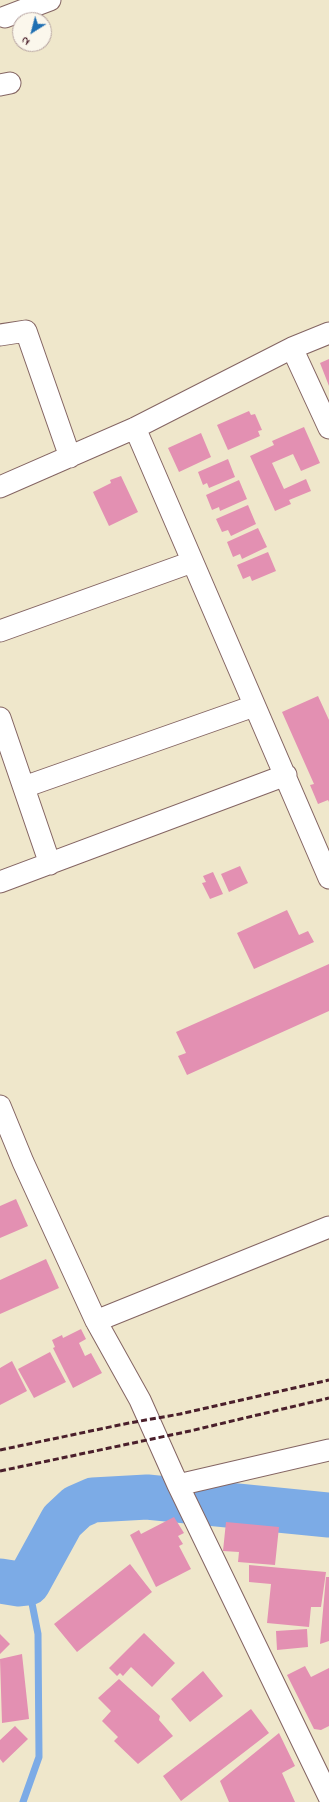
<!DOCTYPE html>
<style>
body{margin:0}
#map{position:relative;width:329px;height:1802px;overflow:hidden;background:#efe7cb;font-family:"Indie Flower",sans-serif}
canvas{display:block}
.north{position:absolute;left:12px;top:12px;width:40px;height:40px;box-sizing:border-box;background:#fbf7ec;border:1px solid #b4a19f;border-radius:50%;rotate:216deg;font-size:11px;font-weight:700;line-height:16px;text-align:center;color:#4a1f2b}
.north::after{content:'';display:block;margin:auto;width:14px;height:18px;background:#1f6fb2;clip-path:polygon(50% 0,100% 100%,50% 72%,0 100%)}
</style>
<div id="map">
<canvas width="329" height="1802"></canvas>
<div class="north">N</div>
</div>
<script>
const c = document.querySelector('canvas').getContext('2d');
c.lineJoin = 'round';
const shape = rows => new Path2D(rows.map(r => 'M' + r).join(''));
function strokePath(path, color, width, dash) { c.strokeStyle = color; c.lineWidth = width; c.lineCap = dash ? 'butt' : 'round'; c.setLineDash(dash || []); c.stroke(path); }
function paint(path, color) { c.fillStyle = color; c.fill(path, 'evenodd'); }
const stream = shape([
 [23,1802,39,1757,38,1634,28,1583]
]);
const river = shape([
 [0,1581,19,1584,28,1583,62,1521,77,1507,93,1500,147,1497,329,1515]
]);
const building = shape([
 [329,359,329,386,320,363],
 [249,411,251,415,255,414,262,430,258,431,260,436,228,450,217,425],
 [304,427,320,463,301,471,293,454,272,463,284,489,306,479,311,491,289,500,291,504,275,511,250,456,274,445,272,441],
 [201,433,211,457,179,472,168,448],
 [228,459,235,477,209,488,207,483,203,485,198,472],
 [121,476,138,512,109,526,93,492,111,483,110,480],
 [239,480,247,499,220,511,219,507,212,510,206,495],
 [248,505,256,524,231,536,228,530,222,532,216,519],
 [258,528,267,547,242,559,240,554,233,557,227,542],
 [268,552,276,571,252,581,250,576,243,579,237,565],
 [318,696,329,720,329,802,328,800,318,804,310,785,314,784,282,712],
 [240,866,248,883,229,892,221,874],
 [213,872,223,894,210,899,202,883,206,882,203,876],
 [287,910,299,935,308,931,314,942,254,969,237,933],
 [329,964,329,1011,187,1075,178,1056,186,1053,176,1032],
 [16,1199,28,1226,0,1238,0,1206],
 [46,1259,59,1288,0,1314,0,1280],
 [81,1329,86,1339,79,1343,85,1356,91,1353,102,1373,73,1388,53,1348,55,1347,52,1340,62,1335,63,1338],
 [50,1352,66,1382,34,1398,18,1369],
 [12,1361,27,1391,0,1405,0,1368],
 [174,1517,184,1533,178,1536,183,1544,179,1546,191,1569,156,1587,130,1535,139,1530,141,1534],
 [226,1522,279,1527,275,1565,238,1562,239,1552,223,1551],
 [130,1564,152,1592,77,1652,54,1624],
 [249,1565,326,1572,321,1607,311,1607,309,1627,267,1623,271,1584,249,1582],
 [326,1577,329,1577,329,1641,320,1644],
 [307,1629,308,1647,277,1650,276,1631],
 [144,1633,175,1663,152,1687,131,1667,123,1676,120,1673,117,1676,109,1668],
 [0,1634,10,1644,0,1654],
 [22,1654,29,1719,2,1723,0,1659],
 [305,1666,311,1677,329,1668,329,1726,321,1730,314,1729,287,1675],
 [203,1671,223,1696,190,1722,171,1699],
 [119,1679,160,1716,159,1720,173,1736,138,1764,114,1741,118,1737,102,1721,111,1711,98,1698],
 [251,1709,269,1733,181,1801,163,1776],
 [15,1726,28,1739,3,1763,0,1759,0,1740],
 [279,1733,295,1766,282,1773,295,1802,229,1802,220,1781]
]);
const street = shape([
 [5,17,50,0],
 [0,85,10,83],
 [0,335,26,331,70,457],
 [292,348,329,428],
 [135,428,329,878],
 [0,487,135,428,292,348,329,333],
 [0,631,192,562],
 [0,718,50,864],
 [24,787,254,706],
 [0,882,286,775],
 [0,1106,23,1162,96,1321,140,1400,178,1485,329,1797],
 [96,1321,329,1227],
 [178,1485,329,1450]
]);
const rail = shape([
 [0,1450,129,1423,180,1414,329,1380],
 [0,1471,190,1431,329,1398]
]);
strokePath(stream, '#7cabe6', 7);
strokePath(river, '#7cabe6', 45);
paint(building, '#e390b2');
strokePath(street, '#846563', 23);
strokePath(street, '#fff', 21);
strokePath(rail, '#4a1f2b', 3, [6, 3]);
</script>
